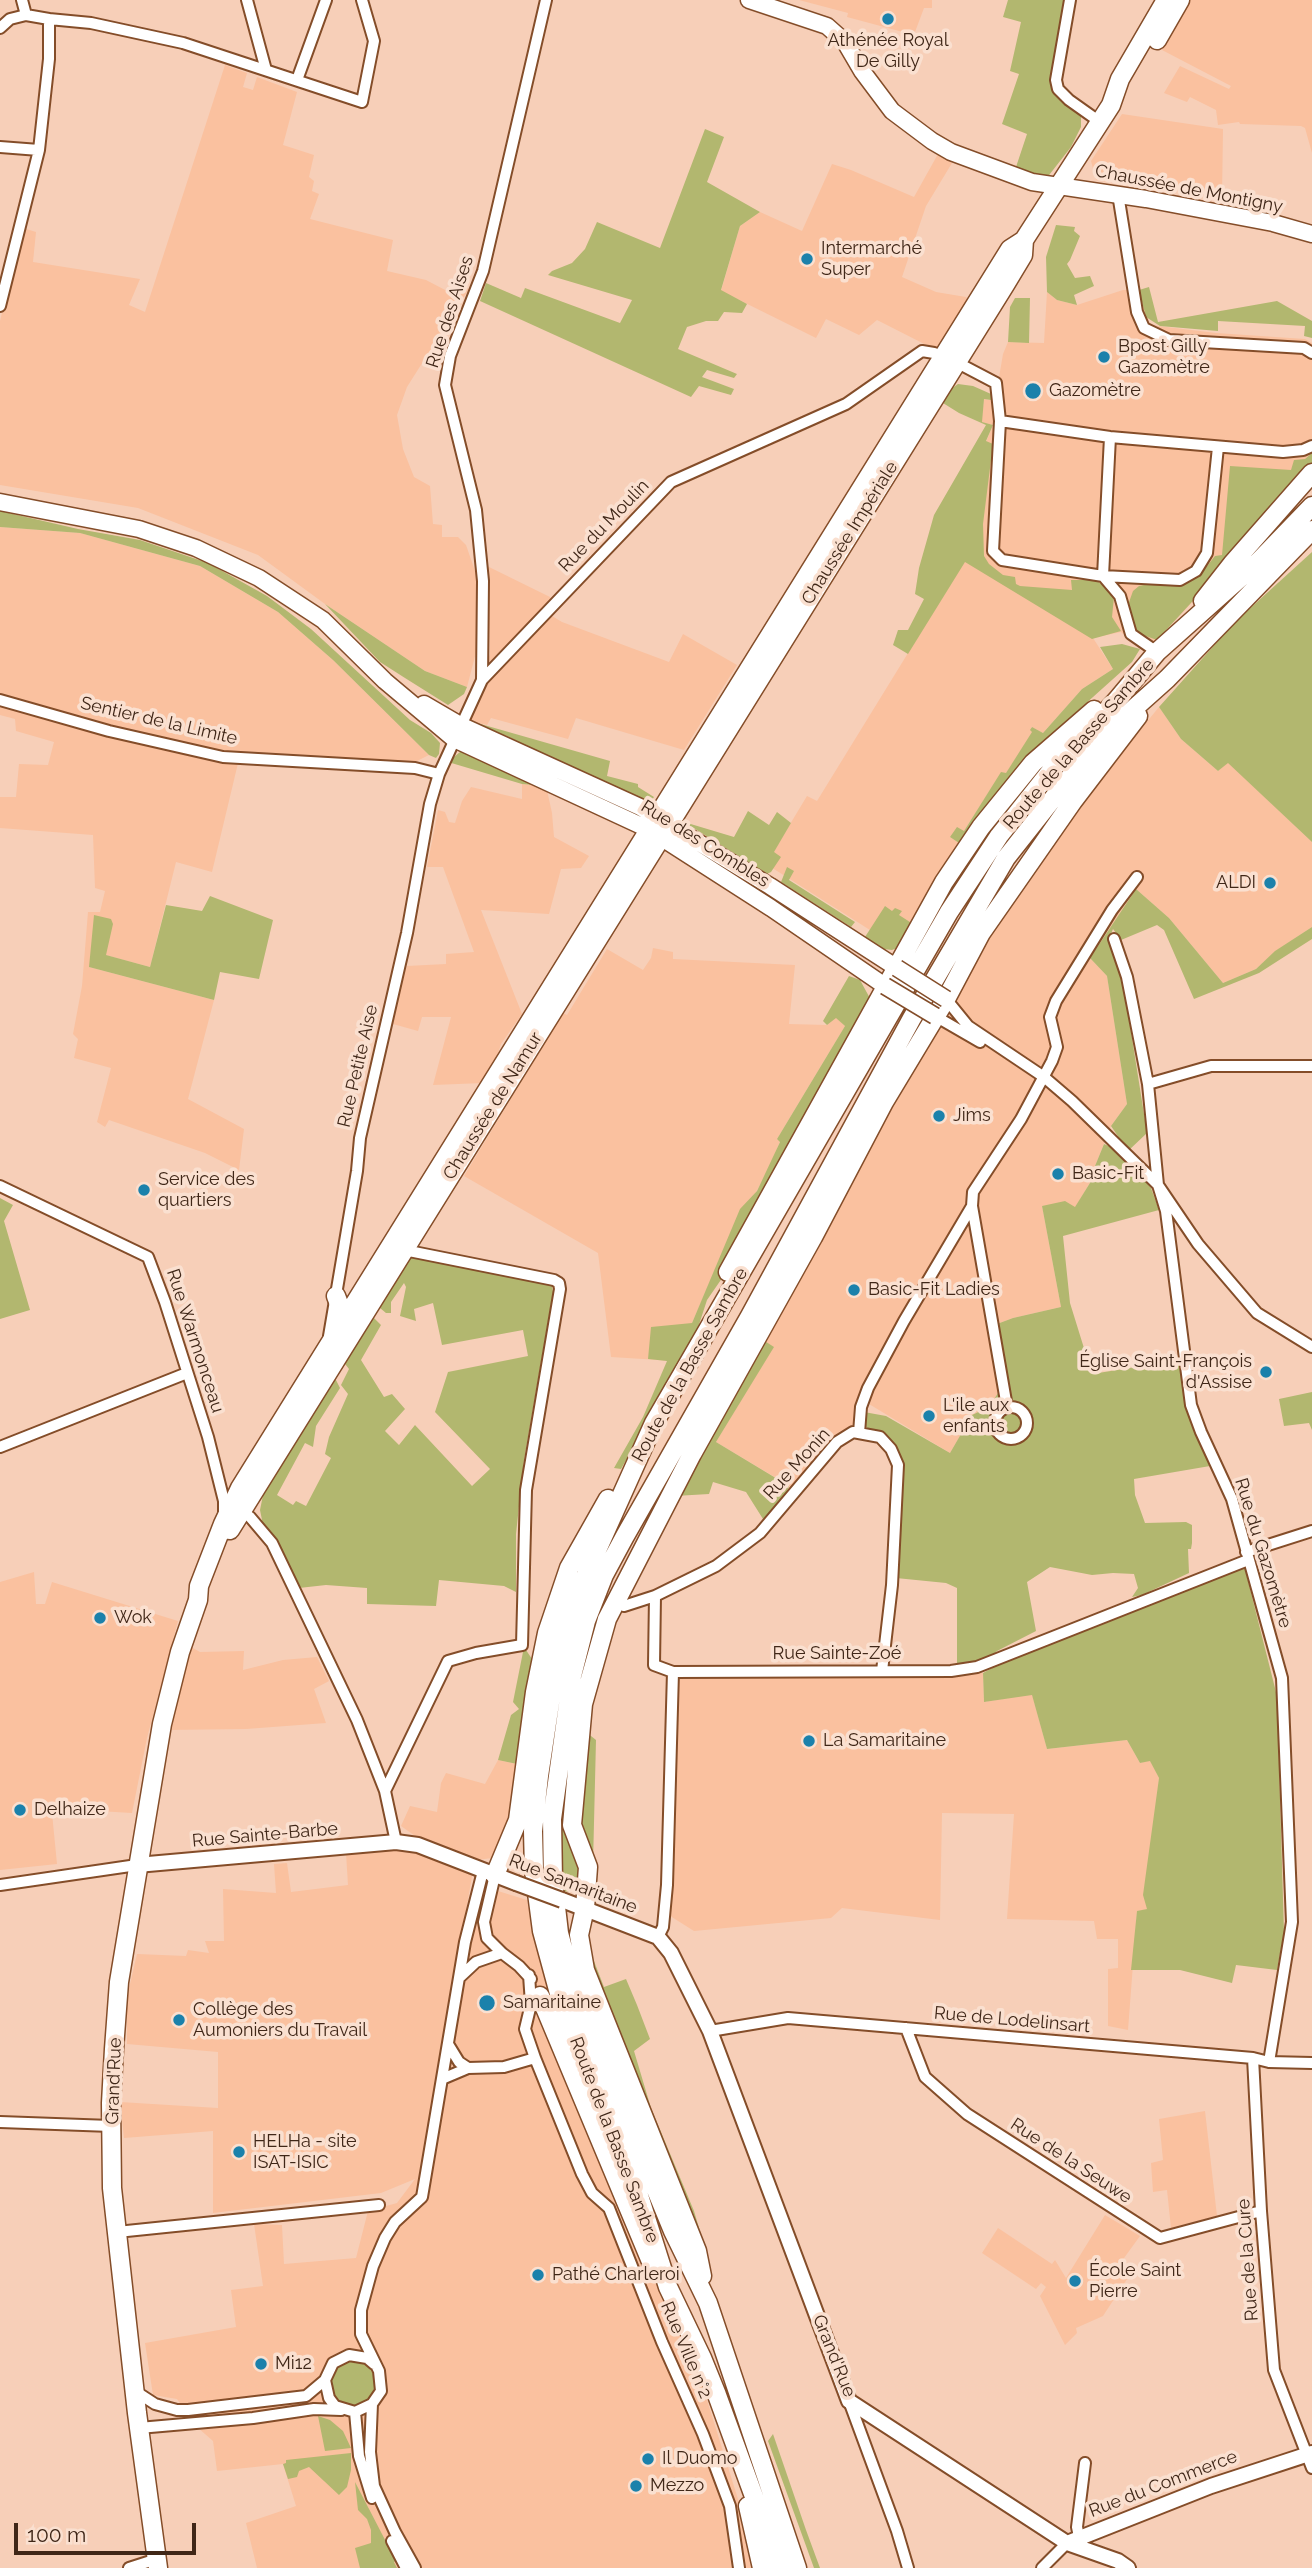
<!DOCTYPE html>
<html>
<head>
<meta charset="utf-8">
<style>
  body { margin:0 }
  #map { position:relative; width:1312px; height:2568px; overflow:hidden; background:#f7cfb8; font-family:Raleway,sans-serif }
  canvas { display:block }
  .scale { position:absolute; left:14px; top:2523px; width:182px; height:32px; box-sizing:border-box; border:4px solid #402718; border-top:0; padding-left:9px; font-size:21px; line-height:24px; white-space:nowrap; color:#402718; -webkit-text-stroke:5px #fae0d0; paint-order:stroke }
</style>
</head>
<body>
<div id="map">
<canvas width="1312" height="2568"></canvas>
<div class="scale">100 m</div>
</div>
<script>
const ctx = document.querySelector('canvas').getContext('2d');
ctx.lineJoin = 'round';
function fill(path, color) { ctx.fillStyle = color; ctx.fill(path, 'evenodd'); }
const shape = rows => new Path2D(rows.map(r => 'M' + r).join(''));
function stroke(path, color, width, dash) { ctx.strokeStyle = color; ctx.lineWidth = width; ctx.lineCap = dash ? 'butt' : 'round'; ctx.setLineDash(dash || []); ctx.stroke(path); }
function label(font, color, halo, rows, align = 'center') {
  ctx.font = font + ' Raleway,sans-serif'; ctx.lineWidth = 7; ctx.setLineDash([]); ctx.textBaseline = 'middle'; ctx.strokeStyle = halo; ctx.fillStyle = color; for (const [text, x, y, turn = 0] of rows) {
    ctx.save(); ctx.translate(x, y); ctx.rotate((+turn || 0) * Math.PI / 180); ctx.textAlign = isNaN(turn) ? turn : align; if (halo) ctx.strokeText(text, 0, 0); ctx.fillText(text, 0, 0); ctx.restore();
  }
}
fill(shape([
  [799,0,932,0,932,8,924,8,915,32,911,30,914,35,847,17,848,13],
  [1185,0,1312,0,1312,153,1305,128,1301,126,1240,124,1239,122,1218,125,1216,110,1190,97,1187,102,1164,93,1180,66,1229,89,1231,86,1162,50],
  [225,65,247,73,243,87,253,90,257,77,297,92,283,145,314,155,309,177,314,181,312,191,319,194,310,219,393,240,387,271,426,280,449,292,453,287,469,289,407,387,397,415,403,449,414,477,430,486,433,524,442,525,442,537,458,537,466,545,476,574,479,641,467,687,425,671,325,604,258,555,138,508,0,485,0,321,23,228,36,232,33,262,140,279,129,305,145,312],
  [1122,114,1223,129,1222,198,1096,180,1091,161],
  [938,154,952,163,926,206,902,277,936,292,966,297,972,306,942,353,877,320,859,335,826,319,816,338,721,291,740,226,760,212,802,231,832,164,851,170,914,197],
  [1123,290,1139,290,1150,325,1216,333,1305,339,1312,343,1312,469,1209,584,1157,640,1144,649,1132,642,1121,632,1093,638,1113,669,1082,689,1043,733,1031,727,1033,732,1005,775,1001,773,964,831,950,837,959,843,913,924,881,937,766,864,807,796,817,801,964,562,986,442,993,425,981,422,984,399,995,401,1003,354,1008,342,1044,343,1047,292,1057,300,1077,305],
  [0,527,80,533,200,566,278,612,333,660,429,755,405,767,239,759,212,872,176,862,150,967,105,955,89,967,214,1000,188,1099,244,1129,239,1170,205,1153,109,1120,105,1127,97,1122,111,1068,74,1058,78,1039,73,1034,82,986,88,912,100,912,105,891,95,888,93,835,0,828,0,797,16,797,19,764,48,765,54,742,16,731,15,719,0,715],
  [487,566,550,597,552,616,562,622,669,662,683,634,737,665,684,750,576,718,568,739,491,718,487,725,470,721,490,654],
  [1159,707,1181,739,1218,771,1228,762,1312,842,1312,927,1276,951,1256,969,1223,983,1169,918,1136,889,1090,958,1107,976,1127,1104,1111,1126,1095,1166,1098,1169,1075,1208,1042,1206,1061,1307,1013,1318,989,1327,998,1393,989,1407,972,1415,950,1453,869,1404,856,1406,857,1418,847,1436,781,1506,788,1485,716,1442,773,1347,760,1338,866,1155,978,954,1065,822],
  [537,781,545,781,552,813,554,837,589,856,581,868,561,869,549,914,481,910,522,1014,501,1044,497,1057,483,1083,433,1085,451,1017,422,1017,418,1031,393,1024,400,982,407,966,446,964,446,954,474,952,443,867,427,867,438,810,445,812,449,822,455,823,462,801,471,787,522,799,522,784,533,785],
  [653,948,673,952,673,959,795,965,789,1024,827,1025,836,1017,845,1026,777,1139,780,1141,771,1164,755,1194,741,1212,675,1361,611,1357,598,1253,464,1176,563,1013,567,1015,607,949,643,970,651,958],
  [34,1572,36,1604,45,1604,52,1582,178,1621,147,1738,132,1813,98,1811,52,1813,57,1864,0,1870,0,1582],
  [189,1646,200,1652,244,1651,243,1670,283,1660,317,1657,329,1681,314,1689,326,1723,246,1729,166,1730],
  [983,1673,984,1702,1032,1694,1047,1749,1127,1740,1140,1763,1150,1760,1159,1778,1147,1909,1137,1912,1128,2030,1108,2026,1108,1969,1118,1968,1118,1939,1097,1939,1094,1921,1007,1919,1014,1814,942,1813,940,1920,842,1908,831,1918,694,1931,667,1914,677,1676],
  [498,1760,517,1764,511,1824,492,1858,470,1861,418,1838,401,1826,410,1806,437,1812,441,1783,446,1773,485,1784],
  [414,1847,473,1870,442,2055,445,2056,485,1887,527,1900,554,2011,625,2203,660,2288,690,2346,743,2515,751,2568,257,2568,246,2523,296,2506,283,2464,217,2471,213,2441,197,2427,177,2399,153,2395,145,2343,236,2327,231,2290,263,2286,254,2224,282,2225,284,2264,356,2258,368,2211,397,2203,415,2179,381,2193,213,2213,213,2131,124,2138,120,2102,218,2108,218,2052,127,2044,127,1997,137,1954,186,1956,188,1950,209,1953,205,1941,224,1941,223,1889,276,1893,274,1864,287,1863,291,1892,348,1885,346,1853],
  [1205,2111,1217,2216,1171,2228,1167,2190,1153,2192,1151,2163,1163,2160,1159,2119],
  [1105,2215,1140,2236,1119,2265,1131,2273,1103,2316,1076,2328,1077,2333,1065,2345,1040,2296,1046,2287,1041,2283,1036,2289,982,2253,998,2228,1052,2264,1055,2260,1066,2278]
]), '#fac19f');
fill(shape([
  [1008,0,1069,0,1057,86,1081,115,1081,127,1071,147,1046,179,1015,170,1027,134,1002,124,1019,74,1010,71,1021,22,1003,17],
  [705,129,724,137,707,182,760,212,740,226,721,290,747,304,742,313,724,312,718,321,706,321,687,327,678,349,737,374,734,378,707,370,702,377,734,389,731,395,699,386,691,397,480,301,486,283,521,298,525,288,620,323,632,300,548,275,552,271,572,263,585,249,597,222,660,248],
  [1056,225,1075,227,1074,231,1080,236,1070,260,1067,264,1075,278,1090,276,1094,286,1074,295,1077,305,1057,300,1047,292,1046,257],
  [1149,287,1158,322,1277,301,1312,321,1312,338,1304,336,1305,326,1218,321,1218,331,1160,326,1146,317,1139,290],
  [1015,298,1030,298,1029,343,1008,342,1010,307],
  [958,384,973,386,991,394,991,400,984,399,982,422,993,425,986,441,993,444,983,524,984,556,989,564,1003,575,1015,577,1016,584,1020,586,1072,590,1071,580,1096,580,1110,591,1114,597,1112,617,1121,631,1092,639,965,562,908,654,893,645,898,630,908,630,924,599,915,594,919,568,934,515,986,425,959,413,943,403,948,391],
  [1312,453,1312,471,1157,640,1140,634,1135,630,1128,605,1133,591,1139,586,1159,582,1169,585,1178,585,1200,575,1215,556,1222,555,1230,466,1291,470,1294,460,1305,459],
  [0,511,78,529,140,540,208,563,267,596,311,629,410,720,431,733,440,743,439,754,436,758,429,755,333,660,278,612,200,566,80,533,0,527],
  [1312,552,1312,842,1228,763,1218,771,1181,739,1159,707,1235,622],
  [325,604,425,671,467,687,464,694,448,705,405,678,380,662],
  [1122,644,1140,649,1132,662,1054,732,1002,790,964,840,959,843,950,837,957,827,964,831,1001,772,1006,773,1032,732,1030,730,1032,727,1043,733,1082,689,1113,669,1100,647],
  [470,721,610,761,607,776,638,784,638,787,654,797,649,804,644,805,505,735,491,734],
  [466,747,537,781,534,785,522,784,448,762],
  [748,811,769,825,777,812,791,823,774,852,781,857,771,872,767,874,684,822,734,837],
  [787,867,794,871,789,880,855,922,851,927,781,882],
  [1136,889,1169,918,1223,983,1256,969,1275,951,1312,927,1312,939,1259,973,1194,999,1164,930,1157,925,1121,940,1113,929,1108,941,1122,975,1147,1133,1128,1151,1111,1126,1127,1104,1107,976,1090,958],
  [210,896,273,920,259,979,220,972,214,1000,89,967,94,915,111,919,113,924,106,955,150,967,166,905,202,911],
  [885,906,892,911,895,908,902,911,899,915,913,924,897,948,892,950,876,948,865,937],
  [849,976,860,980,872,1002,736,1258,707,1300,693,1343,621,1469,614,1468,643,1417,667,1361,648,1359,651,1327,692,1323,740,1209,757,1191,780,1142,777,1139,845,1026,836,1018,827,1025,823,1021],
  [1104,1144,1118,1150,1151,1188,1159,1210,1063,1236,1070,1303,1092,1374,1179,1360,1192,1425,1210,1466,1134,1479,1135,1495,1145,1523,1186,1522,1192,1525,1192,1543,1191,1549,1188,1549,1189,1573,1142,1595,1132,1597,1138,1588,1134,1574,1113,1573,1092,1575,1050,1567,1027,1582,1036,1631,997,1651,980,1666,957,1670,957,1588,946,1583,896,1578,898,1465,891,1443,866,1427,864,1412,886,1416,950,1453,972,1415,989,1407,998,1393,989,1327,1013,1318,1061,1307,1042,1206,1065,1201,1075,1207,1098,1170,1095,1166],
  [0,1198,13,1205,4,1221,30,1310,0,1319],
  [411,1254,548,1282,552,1286,553,1292,524,1460,516,1534,516,1592,504,1586,439,1580,436,1606,367,1604,367,1588,326,1585,299,1588,263,1525,260,1510,264,1490,334,1376,340,1388,316,1426,313,1447,305,1443,277,1495,293,1505,296,1501,306,1506,331,1458,325,1454,329,1437,348,1394,341,1385,349,1369,342,1360,372,1316,381,1325,361,1360,384,1397,392,1394,405,1409,385,1431,399,1445,415,1425,472,1486,490,1469,435,1412,448,1372,528,1356,523,1330,442,1345,433,1303,414,1309,416,1321,400,1316,406,1287,404,1283,391,1302,391,1313,386,1313,380,1308],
  [760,1338,774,1347,716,1442,789,1486,781,1506,763,1519,746,1492,713,1482,709,1494,675,1496],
  [1312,1392,1312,1430,1309,1423,1284,1426,1279,1399],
  [1237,1569,1245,1569,1277,1696,1284,1932,1277,1970,1236,1965,1232,1983,1180,1970,1131,1970,1137,1911,1147,1909,1143,1895,1159,1778,1150,1761,1140,1763,1127,1740,1047,1749,1032,1695,984,1702,983,1673,1034,1645],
  [524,1647,536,1665,517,1764,498,1760,511,1715,519,1709,513,1702],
  [586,1732,596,1740,593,1864,578,1823],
  [564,1820,580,1865,578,1887,572,1892,562,1891,560,1827],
  [586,1946,592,1956,604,1987,626,1979,637,2005,650,2039,634,2051,651,2108,694,2211,705,2248,699,2243,593,1973],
  '331 2383a22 22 0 1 1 44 0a22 22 0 1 1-44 0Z',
  [318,2416,330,2420,343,2431,351,2448,325,2451],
  [773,2434,806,2530,820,2568,814,2568,768,2441],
  [351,2453,351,2470,347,2487,339,2495,309,2467,299,2471,297,2477,288,2479,283,2464,286,2463,286,2460],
  [355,2482,396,2561,394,2562,397,2568,360,2568,355,2548,371,2543,371,2530,367,2519,358,2510]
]), '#b2b76f');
const minor = shape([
  [22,0,26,15],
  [247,0,266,70],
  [1070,0,1056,80,1058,89,1069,100,1100,122],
  [49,19,91,23,183,43,362,102,374,41,362,0],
  [0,28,10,19,26,15,49,19,49,59,39,150,0,306],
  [297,80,326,0],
  [0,147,39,150],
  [1118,194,1137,312,1144,328,1169,340,1304,348,1312,353],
  [1000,421,1110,437,1283,452,1303,450,1312,446],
  [1110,437,1103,576,1180,580,1196,571,1207,553,1218,447],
  [482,680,483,581,476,510,445,385,450,356,483,271,546,0],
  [0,700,109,731,223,757,415,768,439,774],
  [1114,939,1127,977,1148,1084,1158,1185,1166,1211,1191,1405,1201,1432,1232,1499,1282,1678,1292,1922,1269,2062],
  [946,999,968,1026,1044,1077,1072,1101,1158,1185,1198,1244,1257,1313,1312,1347],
  [935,1016,980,1042],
  [1148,1084,1211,1066,1312,1066],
  [0,1186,148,1257,165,1302,208,1437,224,1501,224,1514],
  [972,1206,1007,1407],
  [329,1336,357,1171,360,1138,407,933,430,804,439,774,482,680,671,482,846,404,922,351,934,353,956,362,996,383,1000,421,993,551,1002,560,1103,576,1120,596,1131,634,1157,652],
  '995 1423a16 16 0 1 1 32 0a16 16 0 1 1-32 0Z',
  [859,1433,861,1407,868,1388,904,1321,972,1206,973,1192,1021,1119,1052,1061,1057,1047,1050,1017,1056,1001,1112,910,1137,877],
  [0,1447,187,1373],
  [238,1508,250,1517,272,1543,357,1720,385,1791,396,1842],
  [1246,1552,1312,1531],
  [624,1606,655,1596],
  [673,1672,654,1665,655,1596,716,1566,760,1533,837,1442,853,1432,880,1437,891,1449,898,1465,892,1585,882,1671],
  [385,1791,448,1661,476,1653,522,1645,526,1490,560,1289,559,1283,554,1280,404,1250],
  [495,1875,484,1922,487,1938,502,1953],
  [0,1885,137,1865],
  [658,1937,663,1927,667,1885,673,1672,951,1671,977,1667,1248,1560],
  [529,1975,531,2004,525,2029,535,2058,582,2174,592,2193,609,2208,662,2342,703,2434,730,2506,739,2568],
  [460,1977,476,1962,502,1953,519,1966,531,1979],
  [906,2028,925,2077,967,2114,1160,2238,1261,2211],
  [710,2031,788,2018,1253,2058,1269,2062,1312,2063],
  [448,2044,459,2062,468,2068],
  [1253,2058,1261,2211,1274,2370,1312,2468],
  [442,2079,468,2068,504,2067,535,2058],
  [0,2122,111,2126],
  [117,2232,379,2205],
  [374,2364,367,2358,349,2355,333,2363,325,2380,329,2398,335,2406,355,2412,372,2404,381,2391,379,2371,361,2334,361,2310,373,2266,385,2238,395,2222,422,2197,465,1942,483,1871],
  [135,2391,155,2404,177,2410,188,2410,306,2396,325,2380],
  [849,2401,897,2531,908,2568],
  [372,2404,370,2452,374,2486,395,2532,415,2568],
  [355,2412,359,2456,372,2498],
  [139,2428,253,2418,314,2409,341,2410],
  [1079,2537,1077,2527,1085,2463],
  [392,2541,406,2568],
  [129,2568,157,2559],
  [1042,2568,1067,2543]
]);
const tertiary = shape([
  [137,1865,396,1842,418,1845,516,1883],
  [562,1900,658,1937,671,1953,710,2031,849,2401,1067,2543,1118,2561,1128,2568],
  [1067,2543,1211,2486,1312,2453]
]);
const secondary = shape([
  [749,0,827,26,845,42,862,71,892,111,932,141,951,152,1032,182,1146,199,1273,223,1312,234],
  [0,502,139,529,196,548,259,578,323,620,385,681,454,739,648,829,771,908,885,986],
  [424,704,460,725,640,807,770,886,897,968]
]);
const primary = shape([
  [1157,40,1180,0],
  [336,1296,347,1325],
  [230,1530,1005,285,1023,255,1024,240],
  [158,2568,137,2413,112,2188,111,2103,114,2049,119,1982,162,1724,180,1652,198,1600,199,1586,223,1524,240,1488,1010,249,1024,240,1111,105,1120,79,1166,0]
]);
const trunk = shape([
  [1203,601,1232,564,1312,473],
  [728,1272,944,882,981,827,1033,763,1094,710],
  [495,1875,518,1820,535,1692,547,1633,569,1568,608,1499],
  [540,1996,652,2264],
  [702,2276,697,2251,585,1970,579,1935,585,1908,588,1867,572,1825,583,1704,607,1619,692,1454,813,1237,884,1102,946,999,981,933,1073,801,1138,716],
  [748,2506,762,2568],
  [780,2568,717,2395,702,2358,668,2287,634,2180,561,2001,542,1931,534,1870,533,1831,539,1776,555,1670,576,1597,654,1423,949,912,999,836,1053,768,1116,701,1157,652,1258,562,1312,506],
  [797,2568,708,2303,673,2231,575,1993,559,1933,553,1881,552,1819,572,1676,586,1621,604,1575,625,1536,750,1316,912,1018,1006,858,1085,758,1120,721,1167,679,1312,530]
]);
stroke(minor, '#844d29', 14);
stroke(tertiary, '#844d29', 18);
stroke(secondary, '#844d29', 19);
stroke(primary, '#844d29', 21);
stroke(trunk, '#844d29', 21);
stroke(minor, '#fff', 10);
stroke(tertiary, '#fff', 14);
stroke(secondary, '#fff', 16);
stroke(primary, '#fff', 18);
stroke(trunk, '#fff', 18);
const tertiaryBridge = shape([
  [516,1883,562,1900]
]);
const secondaryBridge = shape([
  [897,968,946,999],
  [885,986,935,1016]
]);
stroke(tertiaryBridge, '#844d29', 18, []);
stroke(secondaryBridge, '#844d29', 19, []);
stroke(tertiaryBridge, '#fff', 14);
stroke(secondaryBridge, '#fff', 16);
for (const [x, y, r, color] of [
  [888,19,7,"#1b81ab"],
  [807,259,7,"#1b81ab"],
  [1104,357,7,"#1b81ab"],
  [1033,391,9,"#1b81ab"],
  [1270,883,7,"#1b81ab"],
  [939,1116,7,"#1b81ab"],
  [1058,1174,7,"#1b81ab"],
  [144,1190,7,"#1b81ab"],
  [854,1290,7,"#1b81ab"],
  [1266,1372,7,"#1b81ab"],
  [929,1416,7,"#1b81ab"],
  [100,1618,7,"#1b81ab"],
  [809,1741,7,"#1b81ab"],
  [20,1810,7,"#1b81ab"],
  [487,2003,9,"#1b81ab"],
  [179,2020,7,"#1b81ab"],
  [239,2152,7,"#1b81ab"],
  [538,2275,7,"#1b81ab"],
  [1075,2281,7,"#1b81ab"],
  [261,2364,7,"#1b81ab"],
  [648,2459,7,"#1b81ab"],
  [636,2486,7,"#1b81ab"]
]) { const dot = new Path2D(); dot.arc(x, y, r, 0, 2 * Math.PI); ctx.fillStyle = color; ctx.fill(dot); stroke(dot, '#fae0d0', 2.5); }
label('18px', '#402718', '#fae0d0', [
  ["Athénée Royal",888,41,"center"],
  ["De Gilly",888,62,"center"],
  ["Intermarché",821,249],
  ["Super",821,270],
  ["Bpost Gilly",1118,347],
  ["Gazomètre",1118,368],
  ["Gazomètre",1049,391],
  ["ALDI",1256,883,"right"],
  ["Jims",953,1116],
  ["Basic-Fit",1072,1174],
  ["Service des",158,1180],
  ["quartiers",158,1201],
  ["Basic-Fit Ladies",868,1290],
  ["Église Saint-François",1252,1362,"right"],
  ["d'Assise",1252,1383,"right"],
  ["L'ile aux",943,1406],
  ["enfants",943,1427],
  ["Wok",114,1618],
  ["La Samaritaine",823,1741],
  ["Delhaize",34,1810],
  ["Samaritaine",503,2003],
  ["Collège des",193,2010],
  ["Aumoniers du Travail",193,2031],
  ["HELHa - site",253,2142],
  ["ISAT-ISIC",253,2163],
  ["École Saint",1089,2271],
  ["Pierre",1089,2292],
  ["Pathé Charleroi",552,2275],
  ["Mi12",275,2364],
  ["Il Duomo",662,2459],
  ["Mezzo",650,2486]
], 'left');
label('18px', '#402718', '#fae0d0', [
  ["Chaussée de Montigny",1189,189,11],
  ["Rue des Aises",450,312,-72],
  ["Rue du Moulin",604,526,-46],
  ["Chaussée Impériale",850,533,-58],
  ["Sentier de la Limite",159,721,13],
  ["Route de la Basse Sambre",1079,744,-49],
  ["Rue des Combles",705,844,32],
  ["Rue Petite Aise",358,1066,-77],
  ["Chaussée de Namur",493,1106,-58],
  ["Rue Warmonceau",195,1341,72],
  ["Route de la Basse Sambre",690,1365,-61],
  ["Rue Monin",797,1464,-48],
  ["Rue du Gazomètre",1263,1553,73],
  ["Rue Sainte-Zoé",837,1654],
  ["Rue Sainte-Barbe",265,1835,-5],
  ["Rue Samaritaine",573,1884,21],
  ["Rue de Lodelinsart",1012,2020,5],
  ["Grand'Rue",114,2081,-88],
  ["Route de la Basse Sambre",614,2140,69],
  ["Rue de la Seuwe",1071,2161,33],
  ["Rue de la Cure",1248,2260,-94],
  ["Rue Ville n°2",686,2350,67],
  ["Grand'Rue",834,2356,68],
  ["Rue du Commerce",1163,2484,-21]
]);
</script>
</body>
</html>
